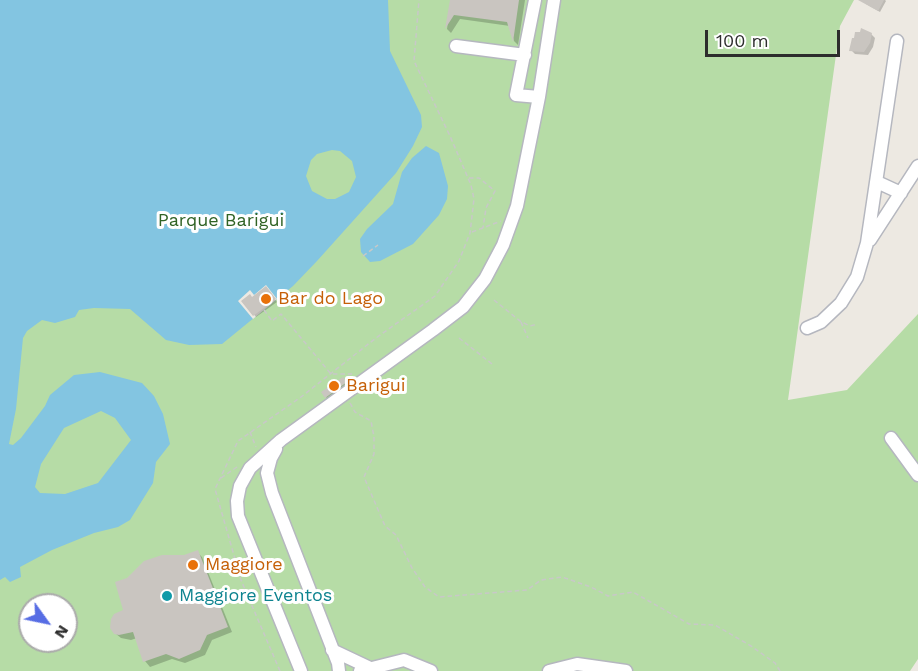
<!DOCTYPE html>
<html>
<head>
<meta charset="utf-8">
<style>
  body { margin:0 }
  #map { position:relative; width:918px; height:671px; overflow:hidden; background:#ede9e2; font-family:"Work Sans",sans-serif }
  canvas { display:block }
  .north { position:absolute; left:18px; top:593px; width:60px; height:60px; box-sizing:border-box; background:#fff; border:2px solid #ababab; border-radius:50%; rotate:123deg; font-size:16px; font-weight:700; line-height:24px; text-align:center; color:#2d2d2d }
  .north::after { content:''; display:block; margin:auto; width:21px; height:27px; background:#576de4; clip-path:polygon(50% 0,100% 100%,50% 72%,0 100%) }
  .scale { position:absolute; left:705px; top:30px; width:135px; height:27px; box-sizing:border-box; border:3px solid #2d2d2d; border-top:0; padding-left:8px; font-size:18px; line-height:21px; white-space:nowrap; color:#2d2d2d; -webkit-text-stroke:4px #fff; paint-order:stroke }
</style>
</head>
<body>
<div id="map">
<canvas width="918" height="671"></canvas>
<div class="north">N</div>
<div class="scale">100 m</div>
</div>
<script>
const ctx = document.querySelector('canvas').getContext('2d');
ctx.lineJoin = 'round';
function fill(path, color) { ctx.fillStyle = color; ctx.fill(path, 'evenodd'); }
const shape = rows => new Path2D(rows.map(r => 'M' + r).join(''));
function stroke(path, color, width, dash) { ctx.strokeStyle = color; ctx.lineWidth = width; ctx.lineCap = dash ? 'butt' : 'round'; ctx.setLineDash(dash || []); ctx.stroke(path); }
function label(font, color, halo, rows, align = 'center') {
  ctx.font = font + ' "Work Sans",sans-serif'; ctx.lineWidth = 6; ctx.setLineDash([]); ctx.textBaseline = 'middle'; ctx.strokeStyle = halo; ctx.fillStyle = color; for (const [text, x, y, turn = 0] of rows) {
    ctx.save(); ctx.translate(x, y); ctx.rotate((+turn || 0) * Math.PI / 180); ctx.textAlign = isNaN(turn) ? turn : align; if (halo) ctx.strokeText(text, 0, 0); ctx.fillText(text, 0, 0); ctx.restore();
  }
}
fill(shape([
  [0,0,854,0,840,26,788,400,847,390,918,314,918,659,910,671,0,671],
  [30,605,66,605,66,641,30,641]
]), '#b6dca6');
fill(shape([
  [0,0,388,0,390,51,421,115,422,127,413,146,396,173,317,261,293,286,222,344,189,345,166,340,130,309,94,308,79,310,75,317,55,323,42,320,27,331,23,338,16,409,9,444,13,445,21,438,45,406,50,395,74,375,100,372,142,383,154,396,163,414,170,444,156,462,153,483,130,520,118,527,94,533,52,550,20,567,21,577,10,582,5,577,0,580],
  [332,150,340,151,352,161,356,177,349,192,335,199,327,199,312,191,306,176,311,160,317,154],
  [101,411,115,418,131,440,98,483,65,494,40,493,35,487,41,464,64,428],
  [426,146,439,153,448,186,447,199,439,215,413,244,380,261,370,262,361,252,360,239,367,229,393,204,402,172,412,158]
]), '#83c5e1');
fill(shape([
  [266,285,277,299,253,319,238,301,250,290,254,295]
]), '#ede9e2');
fill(shape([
  [451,0,525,0,518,45,514,41,510,26,460,19,451,33,447,29],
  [865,0,885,0,886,1,880,12,866,4],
  [871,34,875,38,873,47,868,55,855,54,851,50],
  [266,288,277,302,256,317,243,302,252,299],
  [343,378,348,385,328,399,326,397],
  [197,552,202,557,232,632,212,640,205,655,185,663,172,659,150,667,145,661,137,638,131,640,121,638,115,633,125,611,184,557]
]), '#0003');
fill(shape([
  [450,0,519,0,513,42,507,22,454,15,445,29],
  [858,0,884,0,878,11],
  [861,28,872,33,870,43,864,52,849,51,852,38,854,38,855,32,860,32],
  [266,286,276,299,253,316,241,301,250,294,252,297],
  [343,377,347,382,325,398,321,392],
  [198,550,228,627,207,635,200,650,179,659,166,654,143,662,133,632,119,635,114,634,110,628,111,619,114,614,123,610,115,582,127,578,144,561,162,555,184,555]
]), '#c9c5c0');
const minor = shape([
  [535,0,516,95,539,97],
  [456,46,525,55],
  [877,182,901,193],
  [870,240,918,166],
  [807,328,821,322,841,303,857,277,867,243,897,41],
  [891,438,918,475],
  [276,449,271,458,267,473,272,493,338,663,339,671],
  [332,650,370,668],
  [301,671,238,516,237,501,240,486,250,468,281,440,433,330,463,307,485,279,503,245,517,206,539,97,554,0],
  [360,671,404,660,431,671],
  [549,671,577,664,626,671]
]);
stroke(minor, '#b5b7bf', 15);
stroke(shape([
  [469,178,479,178,495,191,486,208,483,228],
  [472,232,501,221],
  [363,256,378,245],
  [494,300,520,321,530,326,537,324],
  [264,310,272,321,281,314,331,374,352,374],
  [521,322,528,338],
  [459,338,492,364],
  [350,403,355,412,371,421,374,437,374,454,364,477,385,526,396,535,412,568,425,587,439,597,527,590,541,580,562,577,591,587,608,596,633,592,689,624,715,625,751,646,775,663,780,671],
  [250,432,256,447],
  [221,478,237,467],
  [280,671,241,580,215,489,238,441,301,397,376,338,435,296,459,261,470,233,474,199,471,185,450,136,414,61,419,0]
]), '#c8c8c8', 1.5, [4.5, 3]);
stroke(minor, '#fff', 12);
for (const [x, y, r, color] of [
  [266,299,6,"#e8710a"],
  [334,386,6,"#e8710a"],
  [193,565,6,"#e8710a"],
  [167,596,6,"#0f9aa8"]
]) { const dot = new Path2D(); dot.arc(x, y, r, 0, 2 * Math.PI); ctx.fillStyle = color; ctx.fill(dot); stroke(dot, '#fff', 2); }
label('18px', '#306325', '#fff', [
  ["Parque Barigui",221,221]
]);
label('18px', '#c56008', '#fff', [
  ["Bar do Lago",278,299],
  ["Barigui",346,386],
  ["Maggiore",205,565]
], 'left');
label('18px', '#0d838f', '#fff', [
  ["Maggiore Eventos",179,596]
], 'left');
</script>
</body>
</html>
